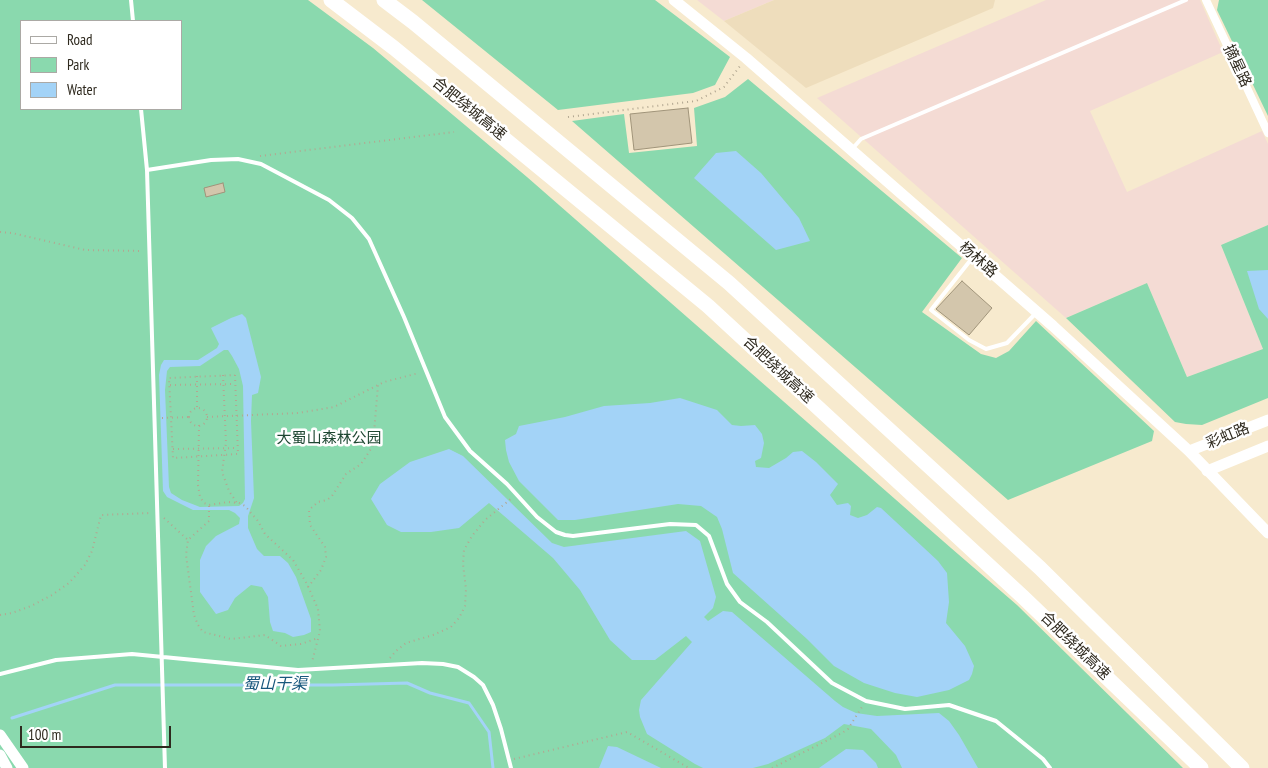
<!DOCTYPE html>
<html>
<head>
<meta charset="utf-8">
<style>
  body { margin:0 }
  #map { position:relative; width:1268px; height:768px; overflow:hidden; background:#f7eace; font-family:"PT Sans Narrow",sans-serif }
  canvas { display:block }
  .legend { position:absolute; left:20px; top:20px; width:162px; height:90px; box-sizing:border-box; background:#fff; border:1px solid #aba9a5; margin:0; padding:6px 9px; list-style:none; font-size:15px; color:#2e291e }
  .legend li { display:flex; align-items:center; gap:10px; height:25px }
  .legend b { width:25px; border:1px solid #aba9a5 }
  .scale { position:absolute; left:20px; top:726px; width:151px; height:22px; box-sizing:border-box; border:2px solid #2e291e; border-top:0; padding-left:6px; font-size:15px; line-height:18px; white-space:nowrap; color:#2e291e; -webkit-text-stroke:4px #fff; paint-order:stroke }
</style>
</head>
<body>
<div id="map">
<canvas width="1268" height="768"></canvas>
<ul class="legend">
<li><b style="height:6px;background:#fff"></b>Road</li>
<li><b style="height:14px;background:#8ad9ae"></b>Park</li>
<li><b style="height:14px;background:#a3d3f7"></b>Water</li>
</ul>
<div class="scale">100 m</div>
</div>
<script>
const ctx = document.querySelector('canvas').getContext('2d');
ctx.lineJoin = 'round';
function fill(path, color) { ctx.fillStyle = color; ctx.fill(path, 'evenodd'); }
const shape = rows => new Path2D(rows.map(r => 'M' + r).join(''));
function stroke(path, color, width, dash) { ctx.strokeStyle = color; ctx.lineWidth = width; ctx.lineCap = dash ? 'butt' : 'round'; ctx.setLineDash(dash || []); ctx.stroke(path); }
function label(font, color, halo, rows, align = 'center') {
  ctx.font = font + ' "PT Sans Narrow","Noto Sans SC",sans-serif'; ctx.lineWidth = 5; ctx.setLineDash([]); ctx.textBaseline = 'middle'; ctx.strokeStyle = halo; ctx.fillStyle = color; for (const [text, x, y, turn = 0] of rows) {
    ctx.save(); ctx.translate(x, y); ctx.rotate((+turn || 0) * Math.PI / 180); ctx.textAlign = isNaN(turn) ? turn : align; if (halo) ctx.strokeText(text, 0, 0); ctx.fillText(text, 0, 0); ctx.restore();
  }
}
fill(shape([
  [697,0,774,0,724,21],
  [1046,0,1200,0,1223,52,1090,111,1127,192,1262,131,1268,144,1268,225,1221,245,1263,349,1187,377,1147,283,1066,318,817,98]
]), '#f4dbd4');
fill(shape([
  [774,0,995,0,993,8,806,88,724,21]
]), '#eeddbc');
fill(shape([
  [0,0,308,0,373,48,527,177,951,548,1017,605,1183,768,0,768],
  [21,21,181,21,181,109,21,109],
  [422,0,655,0,730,57,715,85,693,93,558,110],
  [1219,0,1268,0,1268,116,1217,10],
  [748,79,962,258,922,312,981,354,996,358,1009,351,1036,321,1154,431,1152,441,1008,500,572,121,624,114,629,153,697,146,694,108,725,97],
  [1268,225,1268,398,1202,425,1186,424,1175,422,1066,318,1147,283,1187,377,1263,349,1221,245]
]), '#8ad9ae');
fill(shape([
  [736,151,761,173,799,218,810,241,776,250,694,178,716,153],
  [1268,270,1268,319,1259,309,1247,271],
  [242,314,246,318,261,377,258,393,252,395,251,421,254,498,248,516,248,528,257,549,264,556,280,556,288,563,296,577,311,619,311,632,304,635,293,637,285,633,273,631,270,622,268,597,262,587,251,585,235,598,228,610,216,614,200,592,200,560,206,546,216,536,239,524,240,518,235,513,229,510,193,510,167,497,163,491,159,375,161,365,164,360,198,360,217,348,219,344,211,328,231,318],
  [224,350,228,350,232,356,239,369,243,386,245,499,243,503,239,506,200,507,182,500,171,493,169,487,165,390,167,371,170,367,200,366],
  [680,398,717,410,732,425,741,426,755,425,762,434,764,443,761,458,755,461,756,467,769,468,786,458,793,452,802,451,816,462,838,484,830,495,837,505,848,503,851,506,850,515,858,518,867,515,877,507,881,508,938,561,947,573,949,602,946,623,965,646,974,666,972,674,969,680,949,690,917,697,895,693,864,683,834,666,807,639,733,573,722,529,717,517,701,506,678,504,575,520,558,520,519,481,509,462,506,450,505,440,516,434,519,426,565,417,604,406,650,403],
  [449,449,463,456,552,543,564,547,686,531,700,541,716,597,713,608,704,617,708,621,723,611,732,612,835,701,843,707,856,713,877,716,939,713,949,721,959,735,978,768,902,768,896,755,871,729,844,724,825,738,768,764,753,768,703,768,695,764,647,734,640,717,639,710,641,700,692,642,686,636,655,660,632,660,610,640,580,590,553,558,489,503,459,528,431,532,401,532,387,525,371,499,380,484,410,462],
  [608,746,617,747,661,768,599,768],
  [846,749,863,750,876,763,878,768,819,768]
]), '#a3d3f7');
stroke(shape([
  [12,718,115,685,333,685,407,683,430,693,469,703,489,732,493,768]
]), '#a3d3f7', 3);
const building = shape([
  [688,108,692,143,634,150,630,114,688,108],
  [223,183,225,192,206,197,204,188,223,183],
  [962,281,992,308,969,335,936,309,962,281]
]);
fill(building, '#d3c6ac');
stroke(building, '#a0947a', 1);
stroke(shape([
  [568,117,696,101,724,87,740,66],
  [260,156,454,132],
  [0,232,12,233,85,250,142,251],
  [223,375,226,443,222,472,229,491,237,503],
  [235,375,238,454,173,458,169,378,235,375],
  [197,376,197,408],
  [170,385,235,384],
  '189 417a9 9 0 1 1 18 0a9 9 0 1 1-18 0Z',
  [207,417,298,413,334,407,384,382,419,373],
  [162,418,189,417],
  [199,425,198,485,200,497,204,503,209,505,228,502,239,503,245,506,258,521,265,534,293,560,307,584,318,609,320,631,312,662],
  [173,449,238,448],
  [209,506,209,521,188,540,186,555,194,615,198,625,203,632,231,639,265,635,281,646,301,644,318,638],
  [164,518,188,540],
  [308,587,321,570,326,557,325,547,310,525,309,510,318,502,327,500,332,496,346,474,361,464,369,452,373,445,378,385],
  [0,615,12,613,31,606,52,595,69,583,85,565,92,551,101,515,151,513],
  [390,658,396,651,406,643,433,635,451,627,459,618,465,606,466,589,463,564,464,550,472,536,485,520,512,498],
  [514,759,627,732,689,768],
  [772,768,842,733,848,729,862,707]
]), '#b2a791', 2, [1, 4]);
stroke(shape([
  [131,0,133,21],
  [141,109,147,170,165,768],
  [853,148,861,139,1186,0],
  [147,170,211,160,238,159,261,164,329,200,352,218,369,239,404,317,445,417,470,451,507,484,537,517,556,532,565,535,573,536,670,524,696,525,709,536,727,584,740,602,767,622,832,683,866,701,905,709,949,705,996,721,1043,759,1050,768],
  [973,257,931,310,969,340,986,349,1007,343,1036,313],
  [0,674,56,660,132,654,298,670,422,663,443,664,458,667,474,677,483,685,493,705,501,729,511,768]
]), '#fff', 4);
stroke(shape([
  [1206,0,1268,133]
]), '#fff', 8);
stroke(shape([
  [674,0,746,58,1053,326,1189,451,1268,533],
  [1189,451,1268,420],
  [1207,471,1268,446],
  [0,735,23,768],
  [0,755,7,768]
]), '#fff', 11);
stroke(shape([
  [331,0,394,48,708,306,1023,597,1201,768],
  [384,0,413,22,729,283,1040,568,1242,768]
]), '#fff', 15);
label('15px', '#2e291e', '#fff', [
  ["摘星路",1237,66,65],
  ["合肥绕城高速",469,109,39],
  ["杨林路",978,260,41],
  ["合肥绕城高速",778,370,43],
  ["彩虹路",1228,436,-22],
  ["合肥绕城高速",1075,646,44]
]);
label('15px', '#1f4833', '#fff', [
  ["大蜀山森林公园",329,439]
]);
label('italic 16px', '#18577d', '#fff', [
  ["蜀山干渠",275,684]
]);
</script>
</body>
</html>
